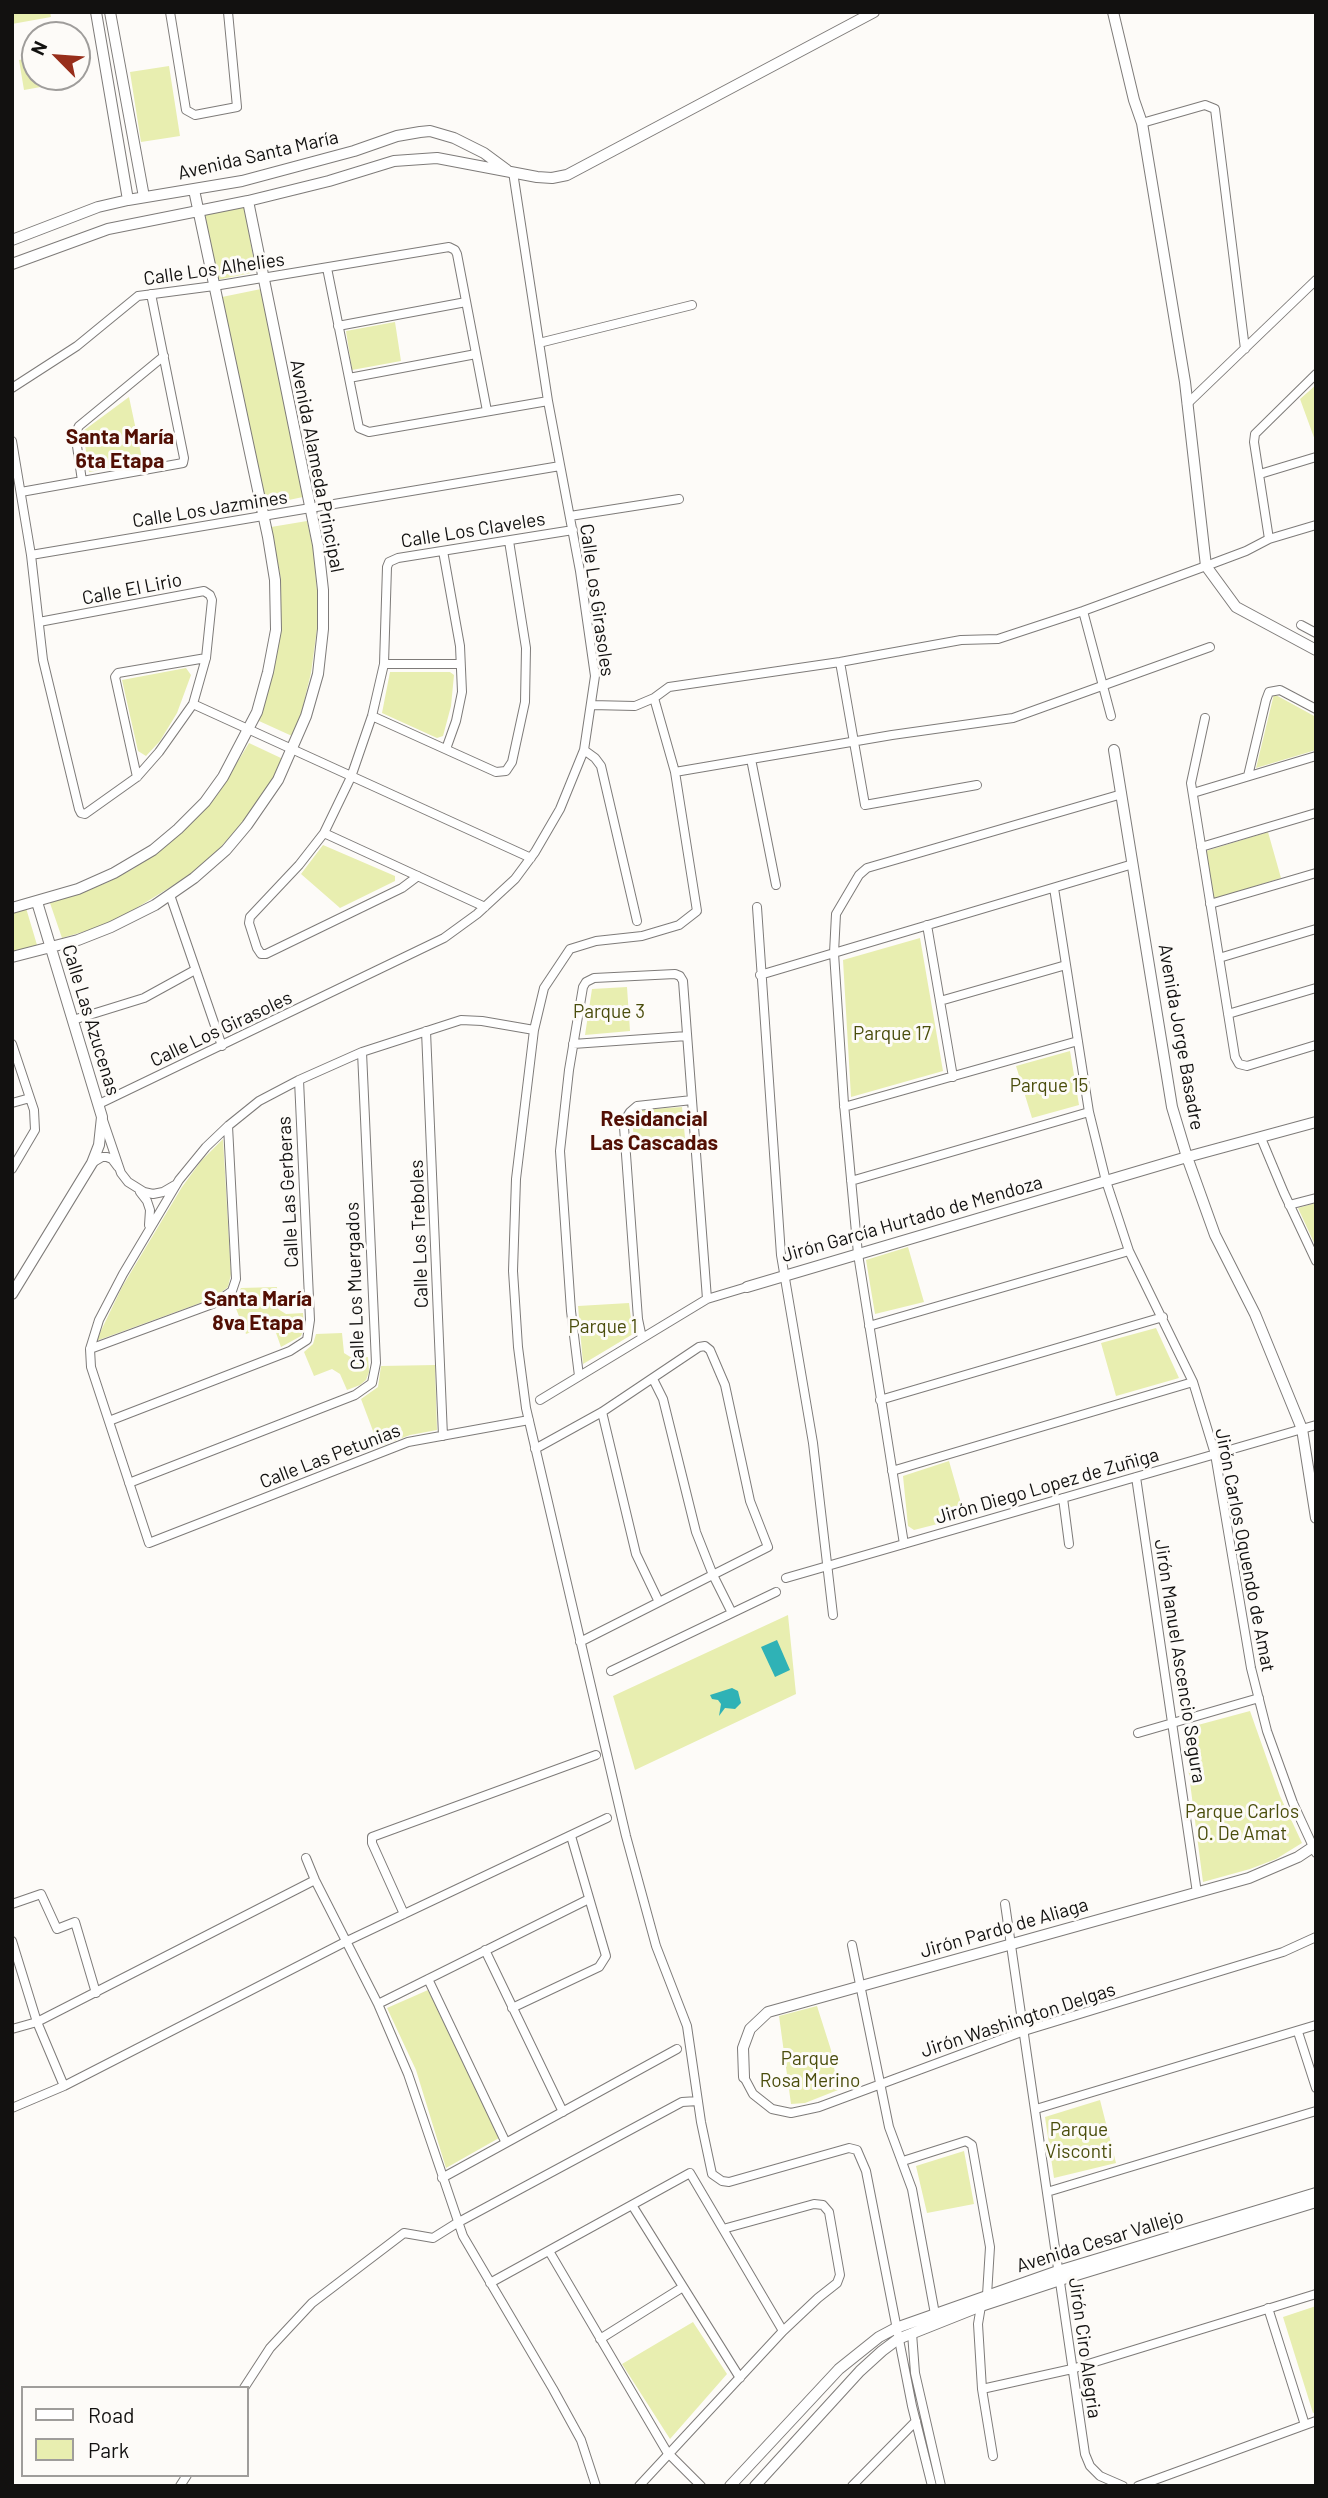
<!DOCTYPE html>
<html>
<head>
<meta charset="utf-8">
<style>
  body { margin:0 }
  #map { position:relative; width:1328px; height:2498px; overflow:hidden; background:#fdfbf8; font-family:Barlow,sans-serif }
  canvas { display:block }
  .frame { position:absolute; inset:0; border:14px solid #121110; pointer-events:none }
  .legend { position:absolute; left:21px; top:2386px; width:228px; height:91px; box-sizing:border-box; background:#fdfbf8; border:2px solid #9f9d9b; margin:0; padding:9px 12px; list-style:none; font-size:21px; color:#121110 }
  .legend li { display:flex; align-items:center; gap:14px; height:35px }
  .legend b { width:35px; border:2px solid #9f9d9b }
  .north { position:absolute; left:21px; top:21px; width:70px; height:70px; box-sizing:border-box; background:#fdfbf8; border:2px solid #9f9d9b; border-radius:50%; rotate:295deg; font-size:19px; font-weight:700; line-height:28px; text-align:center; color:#121110 }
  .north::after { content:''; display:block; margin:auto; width:24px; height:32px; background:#972e1b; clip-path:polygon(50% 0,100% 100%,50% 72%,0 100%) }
</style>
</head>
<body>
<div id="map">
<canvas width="1328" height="2498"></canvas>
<div class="frame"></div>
<ul class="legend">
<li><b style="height:9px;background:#fff"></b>Road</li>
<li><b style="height:19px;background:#e8eeb0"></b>Park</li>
</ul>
<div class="north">N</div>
</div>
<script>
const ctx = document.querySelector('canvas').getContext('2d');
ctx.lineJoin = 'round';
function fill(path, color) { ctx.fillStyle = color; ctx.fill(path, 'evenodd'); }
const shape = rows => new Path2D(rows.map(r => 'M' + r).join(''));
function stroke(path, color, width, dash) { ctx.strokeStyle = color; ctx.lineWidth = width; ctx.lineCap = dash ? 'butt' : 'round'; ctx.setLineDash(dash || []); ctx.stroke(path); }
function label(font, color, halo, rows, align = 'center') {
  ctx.font = font + ' Barlow,sans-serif'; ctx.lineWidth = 6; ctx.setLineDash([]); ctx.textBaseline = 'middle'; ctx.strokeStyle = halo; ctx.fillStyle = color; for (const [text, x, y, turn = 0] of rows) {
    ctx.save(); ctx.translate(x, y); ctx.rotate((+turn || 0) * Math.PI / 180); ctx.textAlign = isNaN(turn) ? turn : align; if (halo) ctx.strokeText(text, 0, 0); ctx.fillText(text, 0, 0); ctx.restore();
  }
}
fill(shape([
  [12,12,50,12,51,17,12,24],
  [35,57,35,77,62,77,63,83,24,90,19,60],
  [169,66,180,136,141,142,130,72],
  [244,207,256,272,217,280,205,215],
  [261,289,303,497,265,505,222,297],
  [395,322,401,361,352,370,346,331],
  [1316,385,1316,443,1300,399],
  [129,397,143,463,89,472,83,431],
  [307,521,313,548,317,590,317,629,311,673,301,714,292,736,259,721,273,674,281,631,281,580,271,527],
  [186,668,191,675,177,713,160,741,146,756,138,751,122,680],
  [390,672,450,672,454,675,451,706,443,736,437,738,382,713],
  [1274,694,1316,717,1316,750,1256,768],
  [249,743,283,759,271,783,245,820,218,850,193,873,122,917,93,929,62,938,50,903,106,883,133,869,164,847,195,819,218,794],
  [1268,832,1281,878,1214,899,1206,851],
  [323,845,395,876,395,881,340,908,301,874],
  [26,908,37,945,12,952,12,912],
  [920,938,943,1071,851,1097,843,960],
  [627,987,630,1031,585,1035,592,989],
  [1070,1051,1079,1105,1032,1118,1016,1066],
  [682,1107,686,1148,635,1151,632,1118,635,1113,639,1110],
  [223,1139,231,1274,228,1287,214,1298,96,1341,122,1287,182,1187,201,1161],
  [1316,1203,1316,1247,1298,1208],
  [908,1247,924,1302,875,1314,866,1260],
  [277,1287,278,1309,286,1314,303,1313,304,1328,301,1336,281,1347,275,1330,267,1326,246,1334,233,1301,241,1288],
  [629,1303,633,1334,583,1364,578,1306],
  [1156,1328,1179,1378,1116,1396,1101,1343],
  [342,1333,344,1353,352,1358,368,1357,369,1372,366,1380,360,1385,347,1390,340,1374,332,1369,314,1376,304,1352,313,1344,316,1334],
  [435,1365,437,1430,410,1435,379,1447,361,1399,378,1387,381,1366],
  [949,1461,965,1517,914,1530,908,1526,903,1476],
  [788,1615,796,1694,635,1770,613,1696],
  [1250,1711,1280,1796,1302,1843,1276,1859,1250,1869,1203,1882,1183,1729],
  [428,1990,499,2138,446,2168,416,2070,387,2008],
  [817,2006,831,2050,838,2090,805,2103,791,2104,779,2016],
  [1100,2100,1116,2163,1054,2178,1045,2117],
  [964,2151,974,2204,927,2213,916,2166],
  [1316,2306,1316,2412,1313,2413,1283,2317],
  [693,2322,727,2374,670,2439,622,2364]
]), '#e8eeb0');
fill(shape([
  [777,1640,790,1670,775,1677,761,1647],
  [732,1688,738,1691,741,1703,735,1709,725,1708,719,1716,721,1704,718,1700,712,1699,710,1695]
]), '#2fb2b6');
const street = shape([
  [170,12,186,110,195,115,237,107,228,12],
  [1142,123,1205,105,1215,109,1245,349],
  [327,268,359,428,369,432,548,401],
  [338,326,466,302],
  [539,343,692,305],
  [349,378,476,354],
  [12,388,77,346,138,296,214,286,449,247,455,250,457,254,487,411],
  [1187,404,1316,280],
  [12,441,31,555,43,660,79,809,81,813,85,814,137,777,159,752,193,704,206,658,212,600,210,595,204,591,39,622],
  [1260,474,1316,457],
  [82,481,76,439,76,432,79,426,164,356],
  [21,492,183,463,184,458,151,294],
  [570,516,679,499],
  [1269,539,1254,442,1255,434,1316,374],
  [443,551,460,646,462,692,456,721,446,749],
  [31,555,560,466],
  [1083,611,1111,716],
  [1301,625,1316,633],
  [840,662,865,805,977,785],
  [384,664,460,664],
  [654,698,675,772,697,911,679,925,642,936,596,941,570,949,544,988,534,1030,516,1179,513,1271,518,1347,526,1408,626,1836,656,1946,687,2026,701,2122,712,2174,722,2181,729,2182,849,2148,857,2150,866,2171,912,2406,932,2486],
  [193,704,531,858],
  [591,705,635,706,654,698,669,687,840,662,961,640,998,639,1083,611,1206,566,1246,551,1269,539,1316,525],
  [372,716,496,772,506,771,512,762,525,702,526,648,509,541],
  [1205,718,1191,783,1235,1057,1239,1064,1247,1066,1316,1045],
  [584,750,595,758,601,766,637,921],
  [751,759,776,885],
  [675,772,892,735,1013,718,1210,647],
  [1248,776,1266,700,1269,692,1280,690,1316,709],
  [137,777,115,677,118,673,206,658],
  [1193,793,1316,756],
  [324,833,485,907],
  [1201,847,1316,813],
  [418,876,402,888,266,954,261,954,257,948,249,923,250,917,299,865,324,833,351,777,372,716,384,664,387,567,389,562,398,558,573,530],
  [1054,888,1089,1112,1106,1181,1129,1251,1193,1382,1215,1454,1251,1668,1267,1731,1293,1803,1316,1853],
  [170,895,222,1046],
  [1210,904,1316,873],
  [757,907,781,1255,813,1443,833,1615],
  [927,925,953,1077],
  [1219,958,1316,929],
  [760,975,1133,864],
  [940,1001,1066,965],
  [1228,1014,1316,988],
  [73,1020,144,998,195,970],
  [426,1031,443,1436],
  [12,1044,34,1110,35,1130,12,1169],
  [573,1044,687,1036],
  [12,1103,30,1098],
  [99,1104,444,938,477,914,515,879,535,852,560,809,584,750,595,676,580,571,548,401,513,172],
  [844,1107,1078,1041],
  [103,1120,121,1173,128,1182,144,1192,153,1194,163,1192,175,1185],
  [1261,1138,1284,1193,1316,1261],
  [92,1163,102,1157,107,1157,112,1159,118,1167],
  [851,1181,1089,1112],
  [140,1192,147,1201,150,1210,149,1225],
  [1289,1205,1316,1198],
  [869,1326,1129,1251],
  [642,1338,638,1319,624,1127,625,1120,630,1112,637,1106,692,1100],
  [90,1349,215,1303,232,1291,236,1279,228,1126],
  [579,1376,571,1311,560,1151,569,1070,583,987,586,982,594,978,675,974,680,976,683,981,707,1299],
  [653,1379,663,1399,696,1532,713,1575,732,1613],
  [540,1400,707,1299,747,1287],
  [880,1400,1163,1317],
  [602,1412,636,1554,659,1602],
  [529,1420,408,1442,149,1543,91,1367,90,1349,99,1320,123,1274,179,1180,206,1147,228,1126,259,1101,299,1080,362,1052,461,1020,482,1021,534,1030],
  [109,1421,290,1351,307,1340,310,1320,299,1080],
  [535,1449,602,1412,699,1347,705,1346,710,1350,725,1385,750,1501,768,1547,580,1642],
  [892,1471,1193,1382],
  [1136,1477,1197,1893],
  [129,1483,355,1395,372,1383,376,1363,362,1052],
  [1063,1498,1069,1544],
  [904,1544,858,1254,844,1104,834,953,836,914,859,875,867,868,1122,794],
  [786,1578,1316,1425],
  [611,1671,776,1592],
  [1138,1733,1259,1698],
  [306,1858,315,1880,378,2004,408,2074,463,2236,553,2389,581,2440,596,2486],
  [12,1904,41,1894,57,1929,75,1922,96,1993],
  [1005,1904,1085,2454,1090,2466,1100,2476,1123,2486],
  [404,1914,372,1843,372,1837,596,1755],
  [12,1941,37,2022,64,2086],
  [852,1945,889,2127,912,2189,935,2314],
  [485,1950,563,2112],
  [428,1979,506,2143],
  [378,2004,589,1899],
  [512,2008,599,1967,606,1956,571,1836],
  [12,2029,37,2022,315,1880],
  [1298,2032,1316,2088],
  [744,2077,753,2094,772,2109,791,2113,819,2107,1024,2031,1283,1952,1316,1937],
  [12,2108,64,2086,347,1941,607,1818],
  [1036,2109,1316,2025],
  [903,2161,966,2141,972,2145,990,2247,987,2295,981,2306,978,2324,982,2389,993,2456],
  [442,2178,677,2049],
  [1047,2192,1316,2111],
  [632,2205,740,2378],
  [549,2251,667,2452,701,2486],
  [490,2283,690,2173,783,2331],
  [1268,2308,1305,2425],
  [912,2333,915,2373,941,2486],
  [600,2339,683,2287],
  [244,2388,270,2348,312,2303,404,2233,433,2238,457,2223,682,2102,698,2101],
  [982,2389,1072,2369,1316,2294],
  [180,2486,187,2475],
  [639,2486,783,2331,818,2298,837,2283,840,2275,829,2212,823,2205,814,2204,723,2229],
  [852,2486,916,2421],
  [1138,2486,1316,2421]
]);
const secondary = shape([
  [96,12,128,200],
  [110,12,144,197],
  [1113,12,1134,100,1142,123,1185,382,1206,566,1236,607,1316,650],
  [12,240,98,207,128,200,242,181,354,151,397,136,420,132,430,131,454,138,484,153,507,170],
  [12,264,108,229,248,201,329,181,394,161,437,158,537,177,552,178,567,175,874,12],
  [1114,750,1172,1107,1187,1157,1215,1235,1255,1314,1302,1429,1316,1518],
  [12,908,78,889,114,873,153,850,178,829,205,802,223,777,257,712,268,672,276,630,275,580,268,537,194,190],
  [12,957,78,940,111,927,155,905,194,878,226,850,247,825,278,780,306,716,318,674,323,629,323,590,318,545,248,201],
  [747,1287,1187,1157,1316,1122],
  [12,1294,92,1163,99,1145,102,1117,37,902],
  [744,2077,743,2048,750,2029,768,2012,1249,1878,1298,1857,1316,1845],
  [730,2486,839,2369,879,2337,896,2328,1058,2271,1316,2193],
  [755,2486,860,2371,882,2351,898,2339,981,2306,1060,2280,1316,2202]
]);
stroke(street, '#7e7b79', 10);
stroke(secondary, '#7e7b79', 12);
stroke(street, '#fff', 8);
stroke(secondary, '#fff', 10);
label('19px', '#121110', '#fdfbf8', [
  ["Avenida Santa María",258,155,-13],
  ["Calle Los Alhelies",214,269,-8],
  ["Avenida Alameda Principal",317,466,79],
  ["Calle Los Jazmines",210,509,-9],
  ["Calle Los Claveles",473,530,-9],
  ["Calle El Lirio",132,589,-11],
  ["Calle Los Girasoles",597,600,82],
  ["Calle Las Azucenas",91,1020,73],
  ["Calle Los Girasoles",221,1029,-25],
  ["Avenida Jorge Basadre",1181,1037,80],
  ["Calle Las Gerberas",288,1192,-93],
  ["Jirón García Hurtado de Mendoza",912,1219,-16],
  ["Calle Los Treboles",419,1234,-92],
  ["Calle Los Muergados",355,1286,-92],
  ["Calle Las Petunias",330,1456,-21],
  ["Jirón Diego Lopez de Zuñiga",1047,1486,-16],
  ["Jirón Carlos Oquendo de Amat",1245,1550,79],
  ["Jirón Manuel Ascencio Segura",1180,1661,81],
  ["Jirón Pardo de Aliaga",1004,1928,-16],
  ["Jirón Washington Delgas",1018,2020,-18],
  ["Avenida Cesar Vallejo",1100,2241,-17],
  ["Jirón Ciro Alegria",1085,2348,82]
]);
label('19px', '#4a4d0c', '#fdfbf8', [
  ["Parque 3",609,1012],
  ["Parque 17",892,1034],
  ["Parque 15",1049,1086],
  ["Parque 1",603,1327],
  ["Parque Carlos",1242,1812],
  ["O. De Amat",1242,1834],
  ["Parque",810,2059],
  ["Rosa Merino",810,2081],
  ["Parque",1079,2130],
  ["Visconti",1079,2152]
]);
label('bold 21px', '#520f04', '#fdfbf8', [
  ["Santa María",120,437],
  ["6ta Etapa",120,461],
  ["Residancial",654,1119],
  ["Las Cascadas",654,1143],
  ["Santa María",258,1299],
  ["8va Etapa",258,1323]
]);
</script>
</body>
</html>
